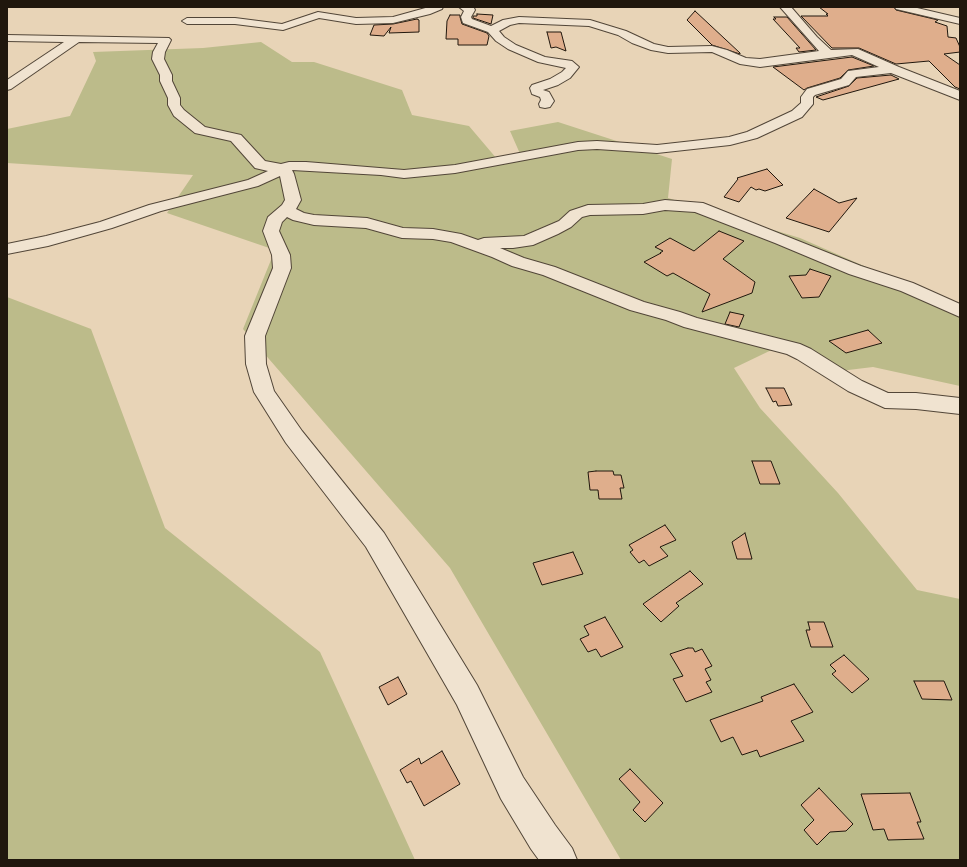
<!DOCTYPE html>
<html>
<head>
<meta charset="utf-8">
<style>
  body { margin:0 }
  #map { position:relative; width:967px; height:867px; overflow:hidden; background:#e8d4b7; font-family:Vollkorn,serif }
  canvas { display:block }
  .frame { position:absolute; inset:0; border:8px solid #20170d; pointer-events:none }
</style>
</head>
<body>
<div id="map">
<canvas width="967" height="867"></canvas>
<div class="frame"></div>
</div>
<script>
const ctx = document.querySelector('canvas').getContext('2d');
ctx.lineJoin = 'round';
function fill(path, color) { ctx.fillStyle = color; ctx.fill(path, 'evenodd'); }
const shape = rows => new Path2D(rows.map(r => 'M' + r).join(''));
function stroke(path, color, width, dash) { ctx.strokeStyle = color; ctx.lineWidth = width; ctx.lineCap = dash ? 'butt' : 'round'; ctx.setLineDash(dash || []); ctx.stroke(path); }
fill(shape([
  [261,42,292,62,314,62,402,90,412,115,469,126,497,159,521,156,510,131,558,122,672,159,668,198,800,238,960,308,960,386,873,367,840,371,784,344,734,368,760,408,838,493,917,590,960,599,960,860,621,860,450,568,243,329,275,250,167,213,193,175,7,163,7,129,70,116,96,61,93,52,203,48],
  [7,297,91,329,165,528,320,652,415,860,7,860]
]), '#bcbb8a');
const building = shape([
  [819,7,894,7,896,10,938,20,935,22,947,26,948,37,956,38,960,47,960,52,944,54,960,65,960,89,955,87,929,61,896,64,859,48,832,48,801,16,828,16,826,14,828,14,819,7],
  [695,11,740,53,740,54,712,45,687,20,695,11],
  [477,14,493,15,491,24,473,18,473,16,477,16,477,14],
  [450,15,460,15,460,17,462,24,487,33,489,36,487,45,458,45,458,39,446,39,447,21,450,15],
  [774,17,787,17,816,50,799,52,796,48,800,48,773,19,776,19,774,17],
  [417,19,419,20,419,32,389,33,391,27,384,36,370,35,374,25,393,24,417,19],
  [547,32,561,32,566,51,556,47,551,48,547,32],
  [852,57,874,66,848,70,840,78,807,88,804,90,773,67,852,57],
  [891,75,899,79,823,100,816,97,849,86,857,78,891,75],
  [767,169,783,185,765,191,759,189,756,190,751,187,739,202,724,197,738,179,737,178,767,169],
  [814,189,839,203,857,198,829,232,786,218,814,189],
  [719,231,744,241,723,259,755,282,752,293,702,312,710,294,673,273,667,276,644,262,661,253,660,253,663,251,655,247,670,238,694,251,719,231],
  [810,269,831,276,819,297,802,298,789,276,806,275,810,269],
  [730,312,744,315,739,327,725,324,730,312],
  [868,330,882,343,846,353,829,341,868,330],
  [766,388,784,388,792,405,778,406,776,401,773,402,766,388],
  [752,461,771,461,780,484,760,484,752,461],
  [596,471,613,471,614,475,621,475,624,488,620,488,622,499,599,499,598,490,590,490,588,472,596,471],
  [665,525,676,540,660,547,668,556,649,566,644,560,639,563,630,552,633,550,629,545,665,525],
  [745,533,752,559,737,559,732,542,745,533],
  [573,552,583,574,542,585,533,563,573,552],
  [690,571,703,584,676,603,679,606,661,622,643,604,690,571],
  [605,617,623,647,601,657,596,649,588,652,580,639,589,635,584,626,605,617],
  [808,622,824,622,833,647,811,647,806,630,810,630,808,622],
  [688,648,693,648,695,652,702,649,712,666,705,669,711,680,706,682,712,692,686,702,673,679,683,676,670,654,688,648],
  [844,655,869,679,852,693,832,674,836,671,830,665,844,655],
  [398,677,407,694,388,705,379,687,398,677],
  [914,681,944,681,952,700,922,699,914,681],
  [794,684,813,712,791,721,804,741,760,757,757,750,742,755,733,737,721,742,710,720,763,701,761,697,794,684],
  [442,751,460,784,424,806,411,781,407,783,400,770,419,758,421,764,442,751],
  [630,769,663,803,645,822,633,810,640,802,619,779,630,769],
  [819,788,853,824,846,831,830,832,817,845,804,830,814,820,801,805,819,788],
  [910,793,921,822,917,822,924,839,888,840,884,829,873,830,861,794,910,793]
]);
fill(building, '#dfae8c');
stroke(building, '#20170d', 1);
const minor = shape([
  [429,7,443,7,442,9,430,14,393,23,356,24,319,18,283,30,235,24,187,24,182,21,187,18,235,18,282,24,318,12,356,18,393,17,429,7],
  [459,7,474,8,475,10,471,17,472,19,491,26,503,20,519,17,590,20,626,31,654,44,668,47,712,46,727,50,746,58,760,59,819,51,780,7,791,7,817,37,831,50,858,49,899,67,960,91,960,100,891,73,856,77,849,85,815,95,813,97,813,104,802,117,757,138,730,145,657,153,597,149,578,150,455,173,404,178,381,175,292,170,294,174,301,200,296,209,304,213,314,215,367,218,403,228,433,229,461,234,478,240,484,238,524,236,559,221,570,211,588,205,643,204,665,200,703,203,861,266,913,283,960,304,960,317,901,291,849,274,775,243,695,212,665,210,643,214,590,215,582,217,571,227,558,234,533,245,513,248,500,248,524,258,555,267,644,302,680,312,697,318,800,344,811,349,862,381,888,393,916,393,960,398,960,414,916,409,885,408,848,391,797,359,787,354,684,327,666,320,630,310,543,275,512,266,492,257,451,242,433,239,402,238,366,228,314,225,293,220,287,217,282,222,279,231,290,255,291,268,265,336,266,364,274,391,302,431,384,533,477,685,523,777,555,825,572,848,577,860,539,860,531,849,501,799,457,705,366,547,286,443,254,392,246,364,245,336,273,268,272,255,263,231,268,217,282,205,285,200,280,176,258,186,161,211,112,228,48,246,7,254,7,244,46,236,100,222,149,205,248,180,268,171,255,168,231,141,195,133,174,116,168,105,168,98,160,81,160,75,152,59,153,52,158,43,79,42,11,89,7,90,7,80,64,42,7,41,7,35,169,38,171,40,165,52,164,59,172,75,172,81,180,98,180,105,184,110,205,127,241,135,265,161,281,164,289,162,306,162,404,170,455,165,578,142,597,141,657,145,729,137,747,132,792,111,801,103,801,97,807,89,841,79,848,71,879,67,852,55,760,67,740,64,712,52,668,53,651,50,632,43,618,35,589,26,519,23,510,25,499,31,504,37,516,45,545,57,572,61,579,67,570,78,558,85,543,90,549,92,554,101,550,107,545,108,540,107,539,104,541,100,540,97,532,94,530,88,532,85,550,79,562,72,566,68,538,62,508,49,496,41,488,32,463,23,461,17,464,11,459,7],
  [895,7,913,7,960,18,960,24,896,9,895,7]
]);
stroke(minor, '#524638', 2);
fill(minor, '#f0e3d0');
</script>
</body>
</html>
